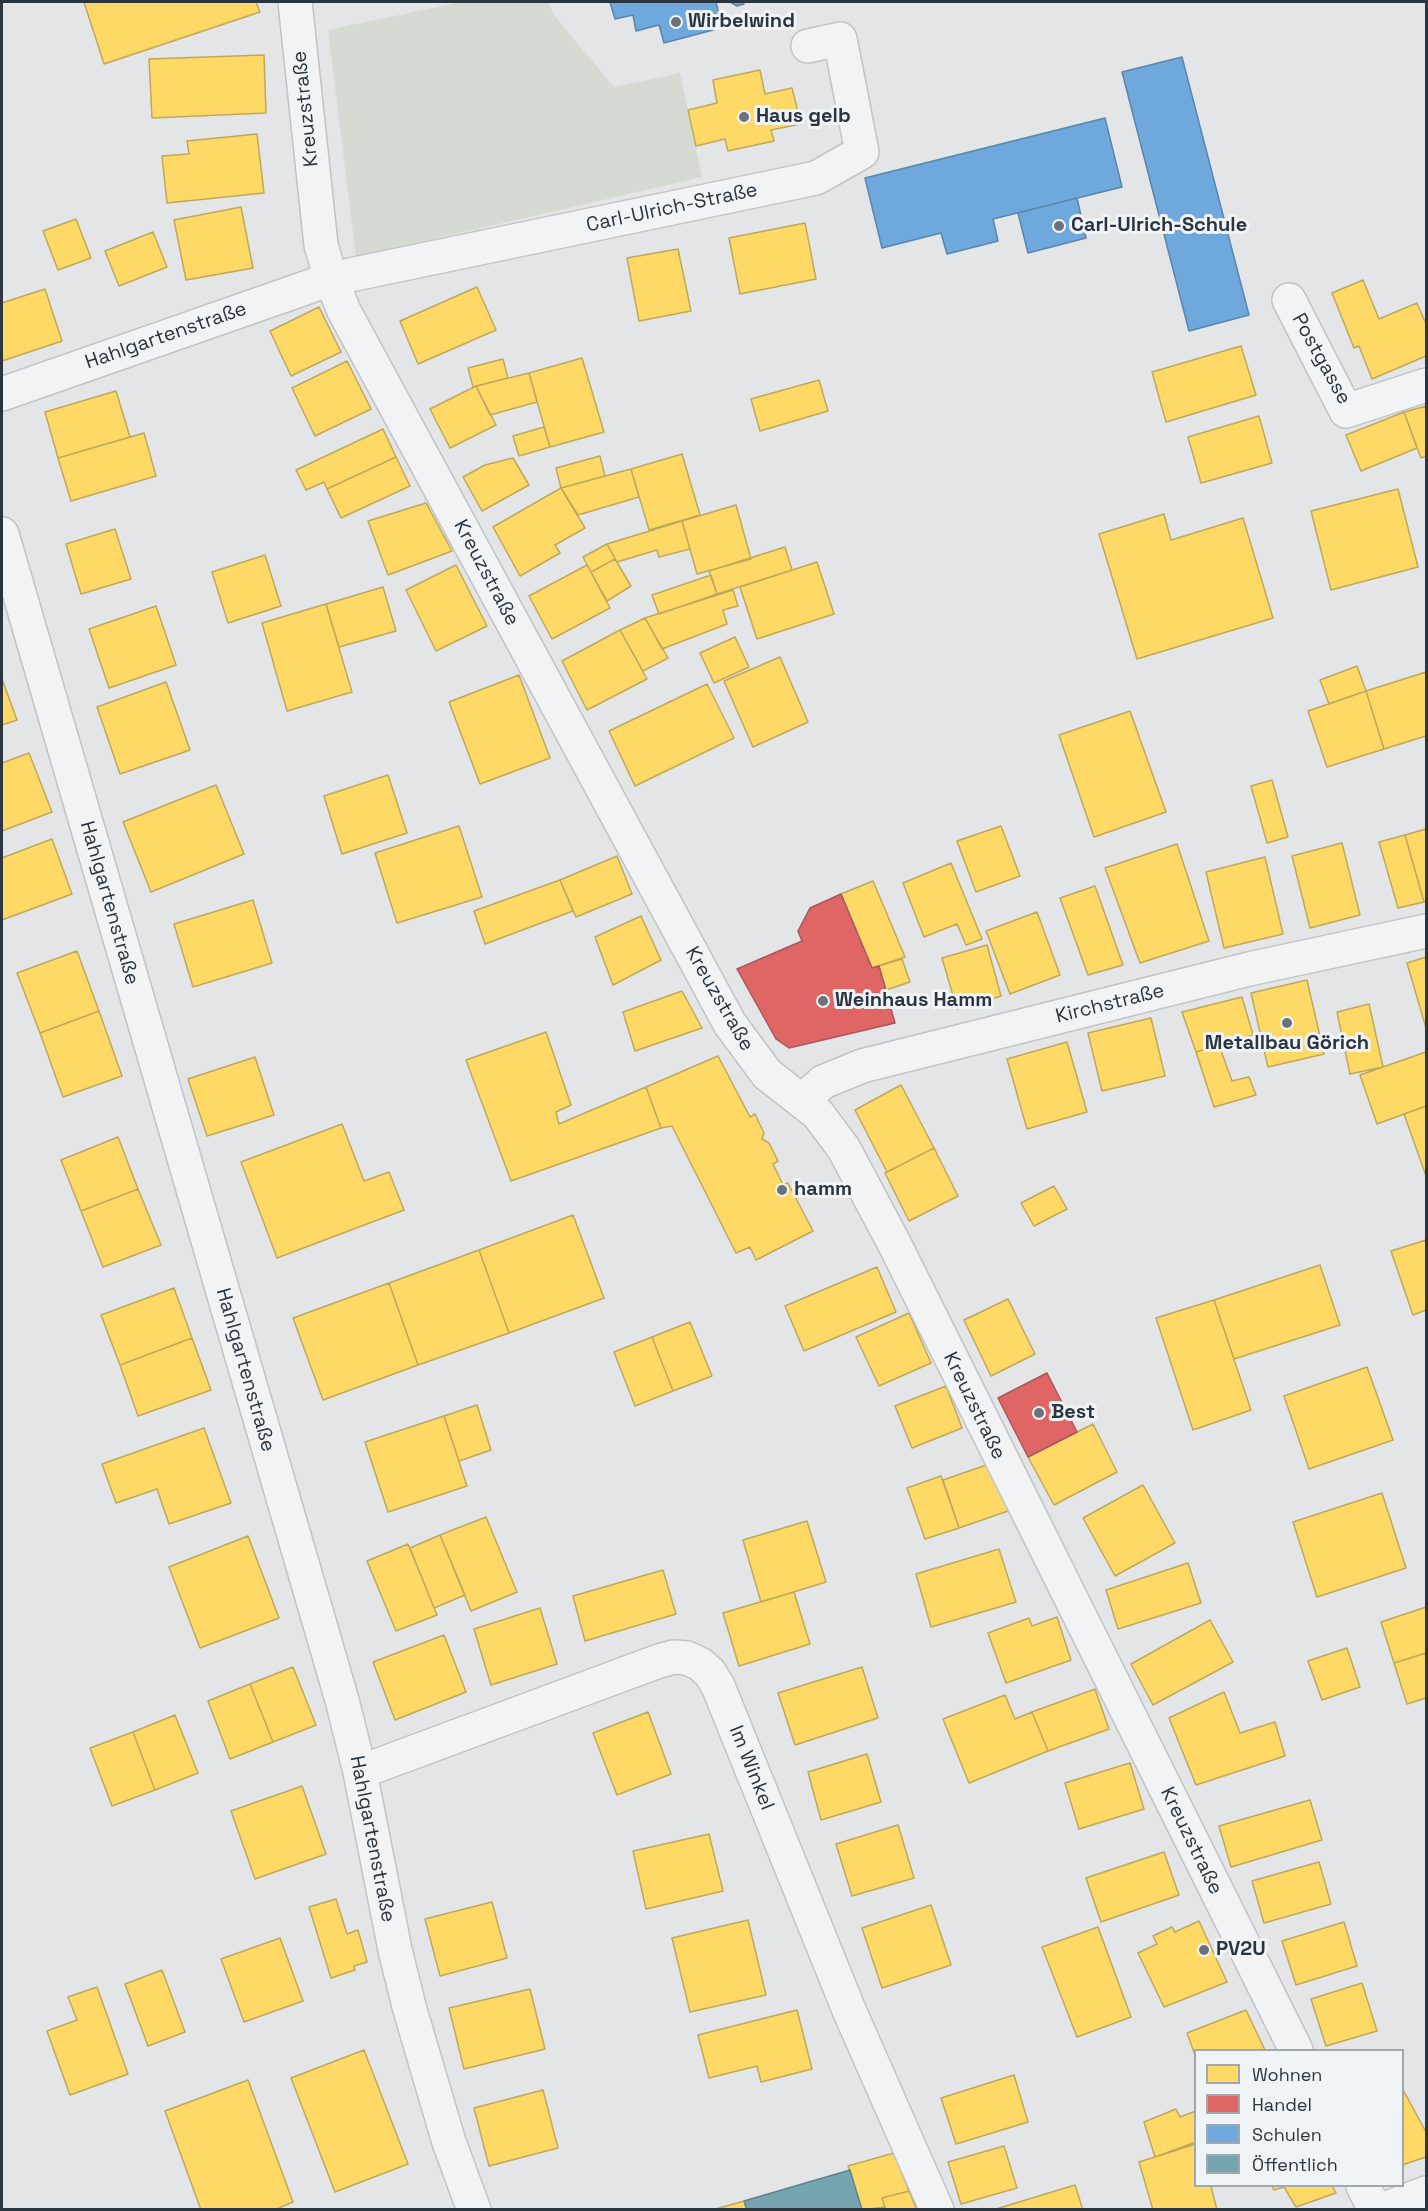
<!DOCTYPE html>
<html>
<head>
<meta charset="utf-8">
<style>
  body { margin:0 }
  #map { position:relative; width:1428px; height:2211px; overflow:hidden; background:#e3e5e7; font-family:"Space Grotesk",sans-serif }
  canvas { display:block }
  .frame { position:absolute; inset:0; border:3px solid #2a3540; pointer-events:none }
  .legend { position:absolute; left:1194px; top:2049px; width:210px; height:138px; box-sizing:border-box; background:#f1f4f6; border:2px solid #a1a8ad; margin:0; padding:8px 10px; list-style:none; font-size:18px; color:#2a3540 }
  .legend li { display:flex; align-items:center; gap:12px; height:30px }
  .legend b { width:30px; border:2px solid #a1a8ad }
</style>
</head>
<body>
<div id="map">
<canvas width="1428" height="2211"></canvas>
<div class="frame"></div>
<ul class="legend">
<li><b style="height:16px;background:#ffd966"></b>Wohnen</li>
<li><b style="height:16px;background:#e06666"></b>Handel</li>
<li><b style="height:16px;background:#6fa8dc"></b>Schulen</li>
<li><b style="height:16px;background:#76a5af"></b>Öffentlich</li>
</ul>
</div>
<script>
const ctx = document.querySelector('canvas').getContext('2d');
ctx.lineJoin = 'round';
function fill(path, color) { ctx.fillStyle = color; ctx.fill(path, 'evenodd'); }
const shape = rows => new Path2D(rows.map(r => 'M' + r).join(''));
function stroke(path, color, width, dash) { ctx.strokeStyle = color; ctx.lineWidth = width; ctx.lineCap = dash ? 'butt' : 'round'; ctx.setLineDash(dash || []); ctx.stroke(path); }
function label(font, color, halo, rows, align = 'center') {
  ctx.font = font + ' "Space Grotesk",sans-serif'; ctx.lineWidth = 6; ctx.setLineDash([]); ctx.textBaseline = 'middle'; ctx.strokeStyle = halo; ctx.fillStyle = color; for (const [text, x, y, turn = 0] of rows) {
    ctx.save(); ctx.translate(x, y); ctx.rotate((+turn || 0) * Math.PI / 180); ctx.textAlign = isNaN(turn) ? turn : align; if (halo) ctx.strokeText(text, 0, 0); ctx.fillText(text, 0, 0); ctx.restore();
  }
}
fill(shape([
  [461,2,549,2,553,14,614,87,680,73,702,177,356,257,328,30]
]), '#d5dbd3');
const homes = shape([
  [84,2,256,2,260,12,104,64,84,2],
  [264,55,266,113,152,118,149,59,264,55],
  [760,70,765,94,792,88,801,124,771,130,774,141,728,151,725,139,696,146,688,110,717,103,713,80,760,70],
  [257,134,264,193,167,203,162,156,189,154,187,141,257,134],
  [241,207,253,268,186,280,174,220,241,207],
  [76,219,91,258,58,270,43,231,76,219],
  [805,223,816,279,740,294,729,238,805,223],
  [153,232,167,267,119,286,105,251,153,232],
  [678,249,691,311,639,321,627,258,678,249],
  [1363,280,1379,319,1417,303,1426,324,1426,356,1372,379,1359,346,1354,348,1332,293,1363,280],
  [477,287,496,330,418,364,400,321,477,287],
  [45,289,62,341,2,361,2,303,45,289],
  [319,307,341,352,291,376,270,331,319,307],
  [1241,346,1256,395,1166,422,1152,372,1241,346],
  [582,358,604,432,550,447,529,373,582,358],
  [503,359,508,378,473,387,468,368,503,359],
  [347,361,371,409,315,436,292,388,347,361],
  [529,373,537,402,490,415,476,386,529,373],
  [819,380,828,411,760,431,751,399,819,380],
  [476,386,496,425,450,448,430,409,476,386],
  [116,391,130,437,58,458,45,412,116,391],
  [1426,406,1426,456,1421,458,1404,412,1426,406],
  [1404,412,1417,448,1361,471,1346,435,1404,412],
  [1259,416,1272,463,1201,483,1188,437,1259,416],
  [544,427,550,447,519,456,513,436,544,427],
  [383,429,396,457,327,489,324,482,306,490,296,470,383,429],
  [144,433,156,476,71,501,58,458,144,433],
  [682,454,700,515,649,530,631,469,682,454],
  [600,456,605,476,561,488,556,468,600,456],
  [396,457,410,486,341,518,327,489,396,457],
  [513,458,529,485,482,511,463,477,485,465,513,458],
  [631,469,639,497,578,515,561,488,631,469],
  [561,488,585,528,555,545,560,553,520,576,493,527,561,488],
  [1398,489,1418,567,1331,590,1311,511,1398,489],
  [426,503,452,551,388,575,368,521,426,503],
  [736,505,751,559,697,574,682,521,736,505],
  [1164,514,1171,540,1243,518,1273,618,1137,659,1099,534,1164,514],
  [682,521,690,549,659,557,657,550,617,562,607,544,682,521],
  [115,529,131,579,81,594,66,544,115,529],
  [607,544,615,559,591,572,583,557,607,544],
  [785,547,792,570,717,594,709,571,785,547],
  [265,555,281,606,228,623,212,572,265,555],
  [615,559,631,586,607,601,591,572,615,559],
  [817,562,834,614,757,639,740,587,817,562],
  [456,565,487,626,436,651,406,590,456,565],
  [587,565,610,608,552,639,529,596,587,565],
  [711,575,717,594,659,614,652,595,711,575],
  [383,587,396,631,339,647,326,604,383,587],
  [733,590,738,606,723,610,727,624,662,649,645,618,733,590],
  [326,604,352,692,287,711,262,623,326,604],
  [156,606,176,665,109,688,89,629,156,606],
  [645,618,668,658,643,671,620,630,645,618],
  [620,630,647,679,587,710,562,661,620,630],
  [735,637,749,667,714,683,700,653,735,637],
  [780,657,808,722,753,747,724,681,780,657],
  [1357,666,1366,691,1329,704,1320,680,1357,666],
  [1426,672,1426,736,1384,749,1366,691,1426,672],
  [519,675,550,758,480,784,449,702,519,675],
  [2,679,17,720,2,725,2,679],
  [166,682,190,750,120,774,97,707,166,682],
  [707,684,734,738,635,786,609,731,707,684],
  [1366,691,1384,749,1327,767,1308,711,1366,691],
  [1130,711,1166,812,1094,837,1059,735,1130,711],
  [29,753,52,812,2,831,2,763,29,753],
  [388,775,407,833,342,854,324,796,388,775],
  [1272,780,1288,837,1267,843,1251,786,1272,780],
  [216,785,244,854,151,892,123,822,216,785],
  [459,826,482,897,397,923,375,853,459,826],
  [1001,826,1020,876,976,892,957,841,1001,826],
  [1426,829,1426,901,1424,902,1405,835,1426,829],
  [1405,835,1424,902,1398,908,1379,842,1405,835],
  [52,839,72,894,2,920,2,858,52,839],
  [1342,843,1360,915,1310,928,1292,856,1342,843],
  [1177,844,1209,941,1140,963,1105,868,1177,844],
  [617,856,632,894,576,917,560,880,617,856],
  [1265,857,1283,934,1224,948,1206,872,1265,857],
  [951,863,982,939,966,945,957,924,924,937,903,883,951,863],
  [560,880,573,911,485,944,474,911,560,880],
  [873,881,905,957,872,968,841,894,873,881],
  [1095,886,1123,965,1088,975,1060,898,1095,886],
  [253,900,272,963,193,987,174,924,253,900],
  [1037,912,1060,975,1010,994,986,931,1037,912],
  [641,916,661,960,613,985,595,937,641,916],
  [987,945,1001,996,957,1009,942,958,987,945],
  [77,951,99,1011,40,1033,17,973,77,951],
  [1426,957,1426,1028,1407,963,1426,957],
  [902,959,910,982,886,990,879,966,902,959],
  [1307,980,1324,1054,1268,1067,1251,993,1307,980],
  [682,991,702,1028,635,1051,623,1012,682,991],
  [1242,997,1253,1035,1196,1052,1182,1012,1242,997],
  [1369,1004,1383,1067,1350,1074,1337,1012,1369,1004],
  [99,1011,122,1076,63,1097,40,1033,99,1011],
  [1151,1018,1165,1076,1102,1091,1088,1033,1151,1018],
  [546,1032,571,1105,556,1112,559,1124,646,1087,661,1128,511,1181,466,1060,546,1032],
  [1067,1042,1087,1112,1027,1129,1007,1059,1067,1042],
  [1219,1045,1232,1081,1249,1077,1256,1095,1214,1107,1196,1052,1219,1045],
  [1426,1052,1426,1106,1377,1124,1360,1075,1426,1052],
  [718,1056,750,1117,755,1114,764,1133,762,1139,769,1143,778,1161,773,1164,783,1185,788,1183,813,1231,756,1260,750,1247,736,1253,672,1126,661,1128,646,1087,718,1056],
  [255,1057,274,1115,207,1136,188,1079,255,1057],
  [901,1085,934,1148,887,1172,855,1110,901,1085],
  [1426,1106,1426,1176,1404,1114,1426,1106],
  [342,1124,364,1181,389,1172,404,1210,277,1258,241,1162,342,1124],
  [118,1137,138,1189,81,1211,61,1160,118,1137],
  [934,1148,958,1196,909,1221,885,1173,934,1148],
  [1054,1186,1067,1209,1034,1226,1021,1203,1054,1186],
  [138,1189,161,1245,103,1267,81,1211,138,1189],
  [573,1215,604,1298,509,1333,479,1250,573,1215],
  [1426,1240,1426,1310,1413,1315,1391,1251,1426,1240],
  [479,1250,509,1333,418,1365,389,1283,479,1250],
  [1320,1265,1340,1325,1234,1359,1214,1300,1320,1265],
  [877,1267,896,1312,804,1351,785,1306,877,1267],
  [389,1283,418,1365,323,1400,293,1318,389,1283],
  [174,1288,192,1338,120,1365,101,1315,174,1288],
  [1008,1299,1035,1354,991,1376,964,1320,1008,1299],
  [1214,1300,1251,1410,1193,1430,1156,1318,1214,1300],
  [909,1313,931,1363,879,1386,856,1337,909,1313],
  [690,1322,712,1376,673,1391,652,1337,690,1322],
  [652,1337,673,1391,635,1406,614,1352,652,1337],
  [192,1338,211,1390,138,1416,120,1365,192,1338],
  [1367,1367,1393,1440,1309,1469,1284,1396,1367,1367],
  [946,1386,962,1428,912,1448,895,1406,946,1386],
  [477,1405,491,1450,459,1461,444,1416,477,1405],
  [444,1416,467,1486,388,1512,365,1442,444,1416],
  [1093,1424,1117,1472,1054,1505,1028,1457,1093,1424],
  [204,1428,231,1503,169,1524,157,1489,116,1503,102,1464,204,1428],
  [992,1463,1008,1511,959,1528,943,1480,992,1463],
  [941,1476,959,1528,925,1539,907,1488,941,1476],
  [1143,1485,1175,1543,1115,1576,1083,1518,1143,1485],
  [1382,1493,1406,1568,1317,1597,1293,1522,1382,1493],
  [486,1517,517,1592,471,1611,440,1535,486,1517],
  [807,1521,826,1582,761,1602,743,1540,807,1521],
  [440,1535,465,1595,434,1608,410,1548,440,1535],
  [248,1536,279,1618,200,1648,169,1567,248,1536],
  [408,1544,437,1615,396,1631,367,1561,408,1544],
  [999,1549,1016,1602,931,1627,916,1574,999,1549],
  [1188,1563,1201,1603,1118,1629,1106,1590,1188,1563],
  [663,1570,676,1614,585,1641,573,1596,663,1570],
  [794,1592,810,1644,739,1666,723,1613,794,1592],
  [1426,1607,1426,1653,1394,1663,1381,1622,1426,1607],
  [540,1608,557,1664,491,1685,474,1629,540,1608],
  [1057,1617,1071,1660,1006,1683,988,1633,1029,1618,1032,1626,1057,1617],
  [1210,1620,1233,1662,1153,1705,1131,1664,1210,1620],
  [444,1635,466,1692,395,1720,373,1662,444,1635],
  [1347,1648,1360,1687,1322,1700,1308,1661,1347,1648],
  [1426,1653,1426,1698,1407,1704,1394,1663,1426,1653],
  [293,1667,316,1725,273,1742,250,1684,293,1667],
  [862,1667,878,1718,795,1745,778,1693,862,1667],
  [250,1684,273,1742,230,1759,208,1701,250,1684],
  [1095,1689,1109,1729,1048,1751,1032,1712,1095,1689],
  [1224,1692,1240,1733,1275,1722,1285,1756,1196,1785,1169,1718,1224,1692],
  [1005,1695,1015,1719,1032,1712,1048,1751,969,1783,943,1719,1005,1695],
  [648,1712,671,1774,617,1795,593,1733,648,1712],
  [175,1715,198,1773,155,1790,133,1732,175,1715],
  [133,1732,155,1790,112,1806,90,1748,133,1732],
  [867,1754,881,1802,821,1820,808,1772,867,1754],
  [1130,1763,1144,1809,1079,1829,1065,1783,1130,1763],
  [302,1786,326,1854,255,1879,231,1811,302,1786],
  [1310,1800,1322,1840,1231,1867,1219,1826,1310,1800],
  [898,1825,914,1878,852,1896,836,1844,898,1825],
  [709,1834,723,1891,646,1909,633,1851,709,1834],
  [1164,1852,1179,1895,1101,1922,1086,1878,1164,1852],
  [1319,1862,1331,1904,1264,1923,1252,1881,1319,1862],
  [336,1899,347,1934,358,1930,367,1962,354,1966,355,1970,331,1978,309,1907,336,1899],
  [492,1902,507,1958,440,1976,425,1919,492,1902],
  [931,1905,951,1965,882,1988,862,1928,931,1905],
  [748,1920,766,1995,690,2012,672,1938,748,1920],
  [1199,1921,1227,1982,1164,2007,1138,1953,1157,1944,1153,1936,1172,1927,1175,1932,1199,1921],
  [1344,1922,1357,1966,1296,1985,1282,1941,1344,1922],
  [1098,1927,1131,2017,1077,2037,1042,1947,1098,1927],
  [280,1938,303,2001,244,2022,221,1959,280,1938],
  [162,1970,185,2032,148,2046,125,1984,162,1970],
  [1362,1983,1377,2031,1326,2046,1311,1999,1362,1983],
  [97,1987,128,2074,70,2095,47,2031,77,2020,68,1997,97,1987],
  [530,1989,545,2049,464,2069,449,2008,530,1989],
  [797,2010,812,2069,761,2082,757,2066,709,2078,698,2035,797,2010],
  [1246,2010,1265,2050,1196,2050,1196,2058,1187,2033,1246,2010],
  [364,2050,408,2164,335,2192,291,2078,364,2050],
  [1014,2075,1028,2122,956,2144,941,2098,1014,2075],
  [248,2080,293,2202,274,2210,201,2210,165,2111,248,2080],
  [1402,2088,1426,2132,1426,2157,1402,2165,1402,2088],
  [543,2090,558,2148,489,2166,474,2108,543,2090],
  [1176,2109,1180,2117,1196,2111,1196,2142,1155,2157,1144,2122,1176,2109],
  [1196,2144,1196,2186,1211,2186,1217,2210,1153,2210,1139,2162,1196,2144],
  [1004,2146,1017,2188,961,2204,948,2162,1004,2146],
  [894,2153,909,2191,882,2198,885,2207,862,2210,848,2166,894,2153],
  [1075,2185,1083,2210,996,2210,996,2209,1075,2185],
  [1272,2186,1332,2186,1336,2193,1296,2207,1284,2187,1274,2190,1272,2186],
  [909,2191,917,2210,886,2210,882,2198,909,2191],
  [744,2201,747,2210,712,2210,744,2201]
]);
fill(homes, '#ffd966');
stroke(homes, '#bfa85b', 1.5);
const shops = shape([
  [841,894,872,968,879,966,895,1023,789,1048,776,1039,737,969,802,941,798,931,810,908,841,894],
  [1047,1373,1077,1432,1028,1457,998,1398,1047,1373]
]);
fill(shops, '#e06666');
stroke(shops, '#a9575b', 1.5);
const schools = shape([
  [610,2,720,2,716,2,720,18,713,30,664,43,659,25,636,31,633,15,615,19,610,2],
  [730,2,743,2,744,4,737,6,730,2],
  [1182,57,1249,315,1189,331,1122,72,1182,57],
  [1105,118,1122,187,993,219,998,241,947,254,941,233,882,248,865,178,1105,118],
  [1077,198,1086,238,1028,253,1018,213,1077,198]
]);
fill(schools, '#6fa8dc');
stroke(schools, '#5a86ad', 1.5);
const public = shape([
  [850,2170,862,2210,747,2210,744,2201,850,2170]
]);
fill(public, '#76a5af');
stroke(public, '#5f838e', 1.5);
const minor = shape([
  [295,2,321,245,331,279,344,311,730,1024,767,1074,818,1114,844,1149,895,1245,1296,2050],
  [1289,300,1346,411,1426,385],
  [2,394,331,279,816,178,862,152,840,39,808,46],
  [2,534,342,1700,360,1772,395,1950,410,2010,449,2142,474,2210],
  [803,1100,823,1082,862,1066,1249,969,1426,931],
  [360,1772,659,1661,674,1657,687,1658,700,1664,710,1673,718,1686,849,2010,937,2210],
  [1363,2186,1375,2210],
  [1382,2210,1426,2193]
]);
stroke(minor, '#c1c3c5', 36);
stroke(minor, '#f2f3f4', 33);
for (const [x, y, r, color] of [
  [676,22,6,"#6b737a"],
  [744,117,6,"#6b737a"],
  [1059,226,6,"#6b737a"],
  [823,1001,6,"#6b737a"],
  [1287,1023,6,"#6b737a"],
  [782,1190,6,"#6b737a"],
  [1039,1413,6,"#6b737a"],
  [1204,1950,6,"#6b737a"]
]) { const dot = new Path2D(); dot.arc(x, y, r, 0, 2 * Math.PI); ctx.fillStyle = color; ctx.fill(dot); stroke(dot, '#f1f4f6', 2); }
label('bold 20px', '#2a3540', '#f1f4f6', [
  ["Wirbelwind",688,22],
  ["Haus gelb",756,117],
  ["Carl-Ulrich-Schule",1071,226],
  ["Weinhaus Hamm",835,1001],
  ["Metallbau Görich",1287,1044,"center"],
  ["hamm",794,1190],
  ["Best",1051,1413],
  ["PV2U",1216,1950]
], 'left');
label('20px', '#2a3540', '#f1f4f6', [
  ["Kreuzstraße",306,109,-96],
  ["Carl-Ulrich-Straße",672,208,-12],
  ["Hahlgartenstraße",166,336,-19],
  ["Postgasse",1321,359,61],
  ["Kreuzstraße",486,573,62],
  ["Hahlgartenstraße",109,903,74],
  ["Kreuzstraße",719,999,60],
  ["Kirchstraße",1110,1004,-14],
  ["Hahlgartenstraße",245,1370,74],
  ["Kreuzstraße",974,1406,64],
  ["Im Winkel",751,1768,68],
  ["Hahlgartenstraße",372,1839,79],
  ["Kreuzstraße",1191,1841,64]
]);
</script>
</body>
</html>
